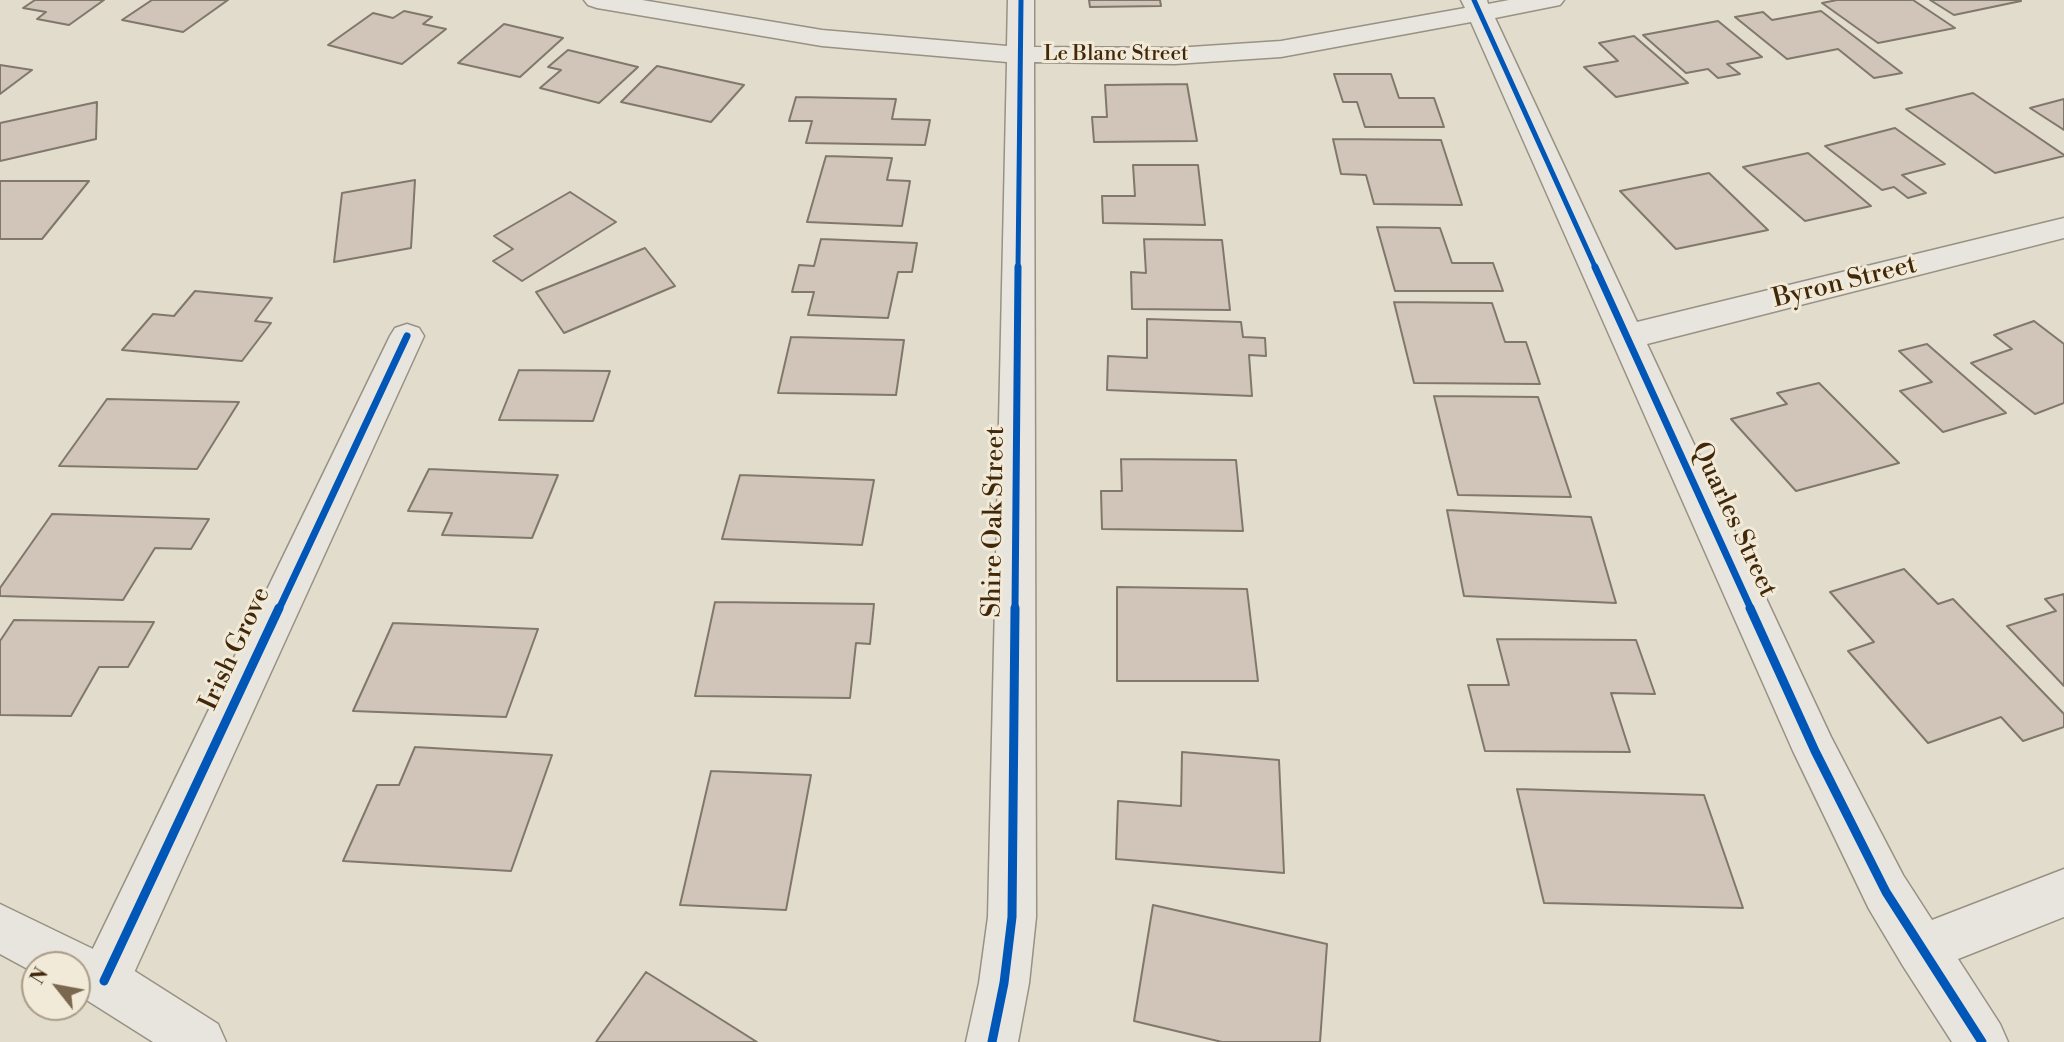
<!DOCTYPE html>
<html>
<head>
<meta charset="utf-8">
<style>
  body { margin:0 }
  #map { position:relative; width:2064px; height:1042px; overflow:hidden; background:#e2dccc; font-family:"Libre Bodoni",serif }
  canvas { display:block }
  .north { position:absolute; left:21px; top:951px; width:70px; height:70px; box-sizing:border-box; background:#f1ead9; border:2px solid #ab9c86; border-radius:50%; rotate:301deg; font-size:19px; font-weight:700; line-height:28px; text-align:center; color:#422809 }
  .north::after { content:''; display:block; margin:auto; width:24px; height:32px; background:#7a674d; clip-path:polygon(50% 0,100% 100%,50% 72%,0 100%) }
</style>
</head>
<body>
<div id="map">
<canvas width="2064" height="1042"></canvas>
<div class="north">N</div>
</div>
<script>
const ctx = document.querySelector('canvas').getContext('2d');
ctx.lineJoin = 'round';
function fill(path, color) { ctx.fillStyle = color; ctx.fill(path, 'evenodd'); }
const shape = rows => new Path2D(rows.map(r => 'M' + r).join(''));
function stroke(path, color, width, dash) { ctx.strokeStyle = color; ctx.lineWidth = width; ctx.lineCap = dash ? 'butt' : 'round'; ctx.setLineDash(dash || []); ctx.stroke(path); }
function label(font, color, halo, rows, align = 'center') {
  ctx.font = font + ' "Libre Bodoni",serif'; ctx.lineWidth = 6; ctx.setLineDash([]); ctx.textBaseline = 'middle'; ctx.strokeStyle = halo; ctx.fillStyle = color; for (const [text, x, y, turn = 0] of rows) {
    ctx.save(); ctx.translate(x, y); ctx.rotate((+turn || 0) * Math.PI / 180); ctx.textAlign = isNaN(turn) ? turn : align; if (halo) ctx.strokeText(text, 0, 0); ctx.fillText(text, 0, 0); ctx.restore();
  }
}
const building = shape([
  [35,0,104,0,69,25,37,19,46,12,23,8,35,0],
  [152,0,228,0,183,32,122,20,152,0],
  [1089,0,1160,0,1161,6,1090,7,1089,0],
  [1837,0,1913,0,1955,28,1878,43,1822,3,1837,0],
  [1930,0,2019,0,2021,1,1954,15,1930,0],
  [404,11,432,17,423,24,446,29,402,64,328,45,373,13,393,18,404,11],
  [1821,11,1902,73,1874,78,1838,49,1787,59,1735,17,1763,12,1772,20,1821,11],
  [1718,21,1762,57,1727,64,1740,74,1718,78,1708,69,1686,73,1643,35,1718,21],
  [504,24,563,38,520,77,458,63,504,24],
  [1634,36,1688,83,1616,97,1584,67,1618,61,1599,43,1634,36],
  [568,50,638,67,599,103,540,88,561,70,548,67,568,50],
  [0,65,32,70,0,94,0,65],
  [657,66,744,85,711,122,621,102,657,66],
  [1334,74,1391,74,1399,98,1434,98,1444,127,1365,127,1357,102,1343,102,1334,74],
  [1187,84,1197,141,1094,142,1092,117,1107,117,1105,85,1187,84],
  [1973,93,2064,155,2064,156,1995,173,1906,109,1973,93],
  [796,97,896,99,892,119,930,120,925,145,806,143,812,121,789,121,796,97],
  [2064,99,2064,130,2030,108,2064,99],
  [97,102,96,139,0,161,0,123,97,102],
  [1895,128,1945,164,1902,175,1926,193,1908,198,1894,187,1882,190,1825,146,1895,128],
  [1333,139,1441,140,1462,205,1374,204,1366,175,1341,174,1333,139],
  [1808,153,1871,206,1805,221,1743,167,1808,153],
  [826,156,892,158,887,180,910,181,902,226,807,222,826,156],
  [1133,165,1198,165,1205,225,1103,223,1102,196,1135,196,1133,165],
  [1709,173,1768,230,1676,249,1620,191,1709,173],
  [415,180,411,248,334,262,342,193,415,180],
  [0,181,89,181,42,239,0,239,0,181],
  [570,192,616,222,522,281,493,261,513,249,494,236,570,192],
  [1377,227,1440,228,1452,263,1493,263,1503,291,1395,291,1377,227],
  [821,239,917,243,912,272,898,272,888,318,808,315,814,292,792,292,799,265,814,266,821,239],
  [1144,239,1222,240,1230,310,1132,309,1131,272,1146,273,1144,239],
  [645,248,675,286,564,333,536,292,645,248],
  [195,291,272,298,255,321,271,323,242,361,122,350,153,314,174,316,195,291],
  [1394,302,1492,303,1505,342,1526,342,1540,384,1414,383,1394,302],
  [1147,319,1241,322,1243,337,1265,338,1266,356,1249,355,1252,396,1107,390,1108,356,1147,358,1147,319],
  [2034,321,2064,344,2064,403,2035,414,1971,363,2012,349,1994,335,2034,321],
  [791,337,904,340,896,395,778,393,791,337],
  [1927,344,2006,413,1943,432,1900,391,1932,382,1899,351,1927,344],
  [519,370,610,371,593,421,499,420,519,370],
  [1819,383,1899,463,1796,491,1731,419,1787,404,1777,393,1819,383],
  [1434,396,1538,397,1571,497,1458,495,1434,396],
  [107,399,239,402,197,469,59,466,107,399],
  [1121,459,1236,460,1243,531,1102,529,1101,491,1122,491,1121,459],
  [429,469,558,475,532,538,442,535,452,513,408,511,429,469],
  [740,475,874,480,862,545,722,539,740,475],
  [1447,510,1591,517,1616,603,1464,596,1447,510],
  [52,514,209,519,191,549,155,548,123,600,0,596,0,588,52,514],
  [1904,569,1938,604,1953,599,2064,714,2064,727,2023,741,2001,717,1928,743,1848,651,1874,642,1830,592,1904,569],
  [1117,587,1247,589,1258,681,1117,681,1117,587],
  [2064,594,2064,686,2007,626,2056,611,2045,599,2064,594],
  [715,602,874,604,870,644,856,643,850,698,695,696,715,602],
  [14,620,154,622,128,667,99,667,71,716,0,715,0,641,14,620],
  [393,623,538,629,506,717,353,711,393,623],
  [1497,639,1636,640,1655,694,1611,693,1630,752,1485,751,1468,685,1509,685,1497,639],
  [415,747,552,755,511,871,343,861,377,785,399,785,415,747],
  [1182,752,1279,760,1284,873,1116,859,1118,801,1181,806,1182,752],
  [711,771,811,775,786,910,680,905,711,771],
  [1517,789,1704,795,1743,908,1544,903,1517,789],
  [1153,905,1327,944,1320,1042,1222,1042,1134,1021,1153,905],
  [646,972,757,1042,596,1042,646,972]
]);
fill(building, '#d1c4b8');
stroke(building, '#80786b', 2);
const minor = shape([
  [584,0,642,0,822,30,1007,46,1008,0,1034,0,1034,47,1175,48,1281,41,1465,8,1461,0,1487,0,1488,4,1509,0,1564,0,1560,5,1495,18,1637,322,2064,218,2064,238,1647,344,1831,737,1903,875,1932,920,2064,869,2064,917,1958,959,2000,1024,2008,1042,1952,1042,1903,966,1869,909,1793,751,1471,22,1281,57,1175,64,1034,62,1036,917,1029,983,1018,1042,966,1042,979,983,988,917,1007,62,822,46,597,8,588,5,584,0],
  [407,324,419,328,424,336,122,999,104,1006,86,999,79,981,86,963,390,336,395,328,407,324]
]);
const tertiary = shape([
  [0,904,122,963,218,1024,226,1042,153,1042,77,994,77,965,35,965,35,973,0,954,0,904]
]);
stroke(minor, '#989184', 3);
stroke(tertiary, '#989184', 3);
fill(minor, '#e8e5de');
fill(tertiary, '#e8e5de');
stroke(shape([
  [1474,0,1596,269],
  [1018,269,1021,0]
]), '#0057b8', 5);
stroke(shape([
  [1595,267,1751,609],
  [279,609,407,336],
  [1015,609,1018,267]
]), '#0057b8', 7);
stroke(shape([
  [1750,608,1815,751,1886,892,1982,1042],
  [104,981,279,608],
  [992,1042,1004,983,1012,917,1015,608]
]), '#0057b8', 9);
label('21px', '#422809', '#f1ead9', [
  ["Le Blanc Street",1116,55]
]);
label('26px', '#422809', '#f1ead9', [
  ["Byron Street",1845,283,-14],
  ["Quarles Street",1733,520,65],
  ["Shire Oak Street",995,522,-89],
  ["Irish Grove",236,649,-65]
]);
</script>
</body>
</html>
